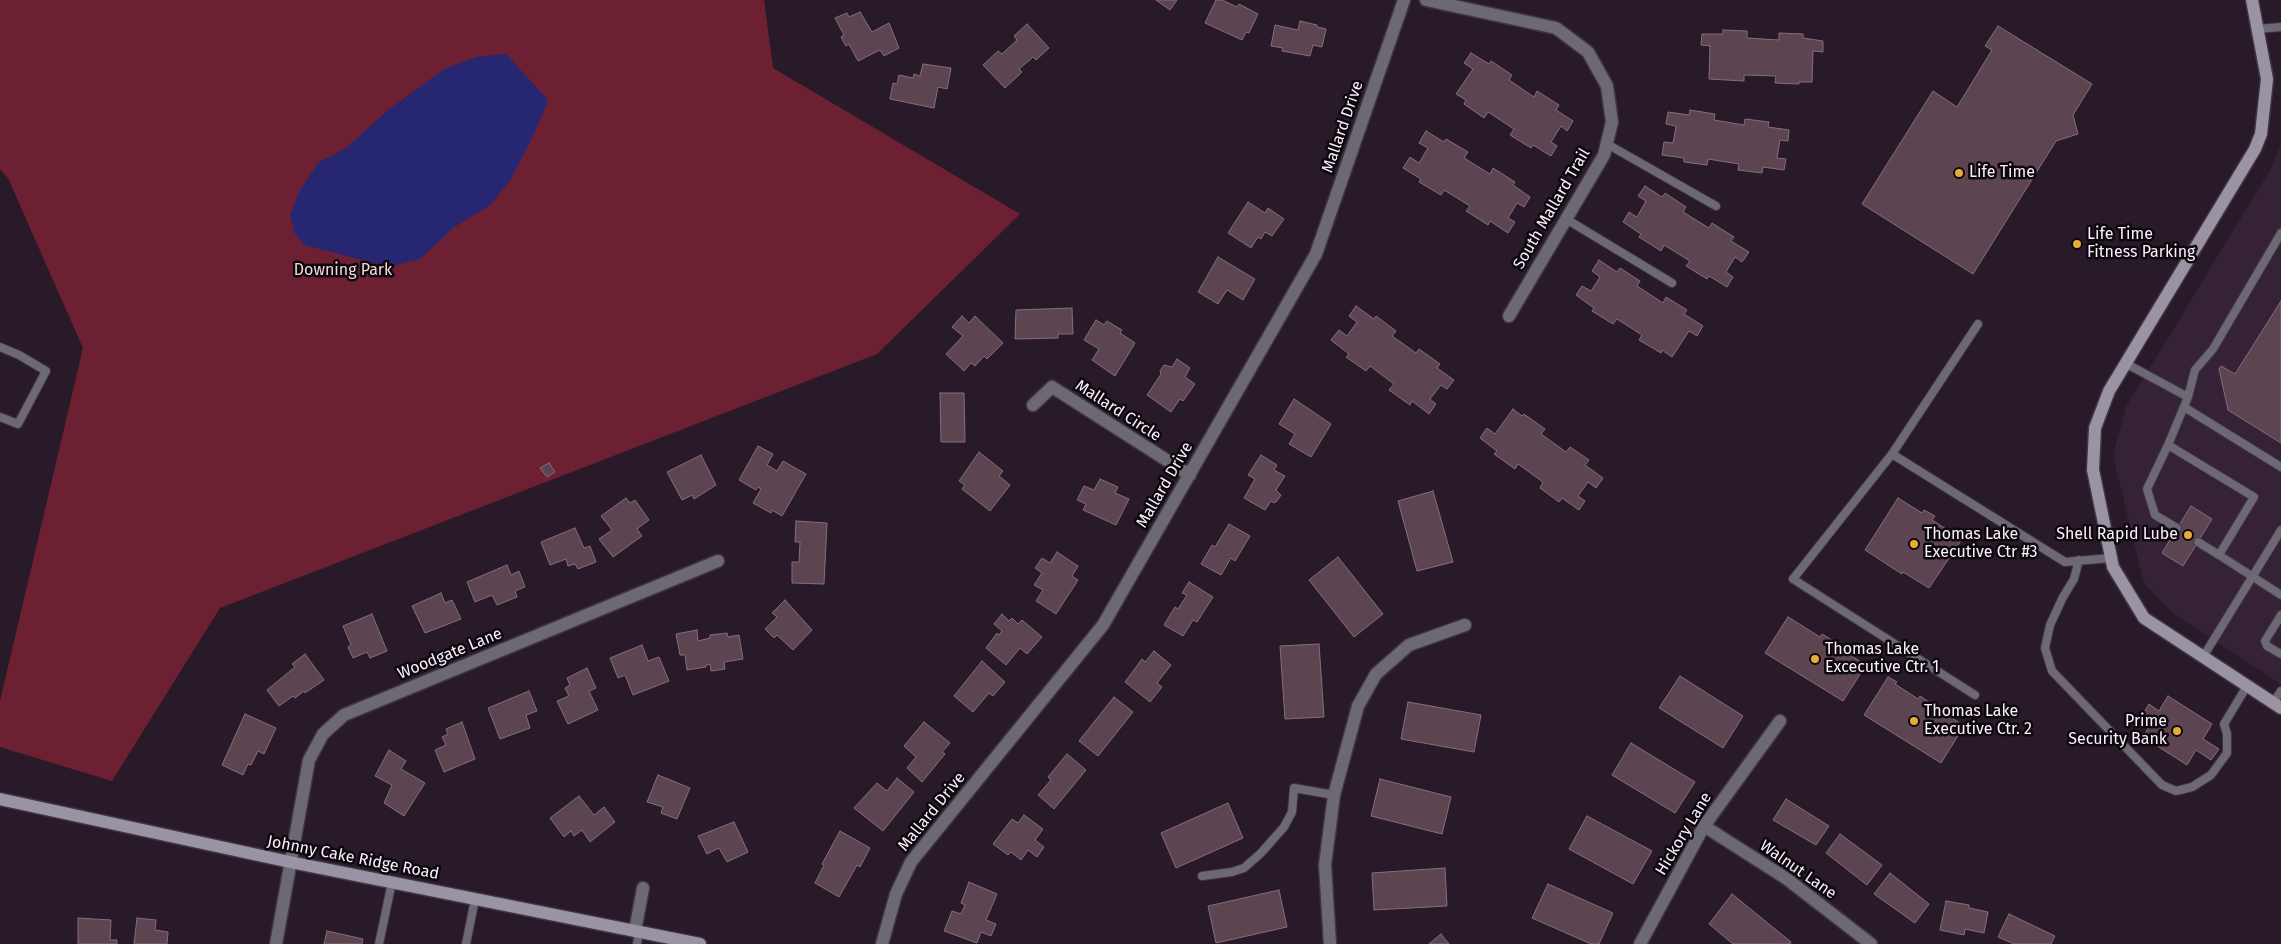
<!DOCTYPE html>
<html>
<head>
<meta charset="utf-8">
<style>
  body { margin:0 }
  canvas { display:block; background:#291a2a }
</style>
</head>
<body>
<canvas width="2281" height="944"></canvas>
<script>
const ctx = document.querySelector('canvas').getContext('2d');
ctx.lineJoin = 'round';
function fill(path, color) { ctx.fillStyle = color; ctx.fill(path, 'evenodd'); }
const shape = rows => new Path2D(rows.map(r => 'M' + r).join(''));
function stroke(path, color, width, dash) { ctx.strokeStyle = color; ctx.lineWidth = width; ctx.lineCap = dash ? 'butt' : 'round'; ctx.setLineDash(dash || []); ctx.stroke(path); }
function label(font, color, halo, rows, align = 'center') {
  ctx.font = font + ' "Fira Sans",sans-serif'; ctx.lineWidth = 5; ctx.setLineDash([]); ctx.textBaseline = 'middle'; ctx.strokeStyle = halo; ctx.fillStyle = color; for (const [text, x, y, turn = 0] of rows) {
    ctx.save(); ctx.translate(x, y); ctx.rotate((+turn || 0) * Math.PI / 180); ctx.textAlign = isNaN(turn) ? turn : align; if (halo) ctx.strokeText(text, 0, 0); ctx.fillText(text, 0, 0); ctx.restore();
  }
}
fill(shape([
  [2281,144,2281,684,2173,613,2144,583,2113,456,2126,407,2272,167]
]), '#352237');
fill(shape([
  [0,0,764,0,773,68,1020,214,877,354,220,608,112,781,0,747,0,701,83,348,8,178,0,169]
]), '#6c2031');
fill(shape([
  [506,54,548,100,534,134,510,181,490,205,453,228,420,259,389,267,305,245,295,234,290,215,299,192,318,163,346,148,387,111,444,69,477,57]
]), '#272673');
const building = shape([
  [1156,0,1177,0,1170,10,1156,0],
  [1216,0,1222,0,1237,7,1239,4,1258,14,1249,33,1246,32,1242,40,1205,23,1216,0],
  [860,12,872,32,889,23,899,48,884,56,880,50,858,61,849,44,846,46,841,37,844,35,835,18,847,13,849,17,860,12],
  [1300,21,1317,25,1317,27,1326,29,1322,47,1313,45,1310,56,1282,51,1283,48,1271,46,1275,25,1298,30,1300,21],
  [1027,24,1049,48,1036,60,1033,57,1019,69,1022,72,1005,88,983,65,998,51,1002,54,1017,40,1014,36,1027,24],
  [1998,26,2092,84,2073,115,2078,134,2056,141,1973,274,1862,204,1933,91,1957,107,1992,50,1985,46,1998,26],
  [1723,30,1747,31,1747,38,1779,40,1779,33,1803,34,1803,38,1823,41,1823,52,1813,51,1812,82,1799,82,1799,84,1775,83,1776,76,1744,75,1744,81,1709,79,1710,46,1701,45,1702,34,1723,34,1723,30],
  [1471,53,1489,64,1491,61,1512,75,1509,80,1534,97,1537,91,1559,105,1556,110,1573,121,1567,131,1561,126,1551,142,1557,146,1551,156,1533,145,1531,148,1510,135,1514,129,1488,112,1484,118,1464,104,1466,100,1456,94,1473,69,1464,63,1471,53],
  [923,64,951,68,947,89,938,87,934,108,890,99,893,83,897,84,899,75,913,78,914,74,920,76,923,64],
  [1690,110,1715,114,1714,120,1744,125,1745,119,1769,122,1768,127,1789,130,1788,141,1780,140,1777,158,1786,159,1784,170,1763,167,1762,173,1738,170,1739,164,1708,159,1707,165,1684,162,1684,158,1662,155,1664,142,1673,143,1676,126,1666,124,1668,112,1689,115,1690,110],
  [1426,131,1444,142,1446,139,1468,152,1464,158,1490,174,1493,168,1515,182,1513,185,1530,197,1524,207,1517,203,1508,218,1515,222,1508,233,1490,221,1488,225,1466,211,1470,206,1444,190,1441,195,1419,182,1421,179,1403,168,1410,157,1419,163,1428,148,1419,143,1426,131],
  [1645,186,1662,197,1665,193,1686,207,1683,212,1709,228,1712,223,1734,237,1731,241,1749,252,1742,262,1735,257,1726,272,1733,277,1727,287,1709,276,1707,279,1686,266,1690,261,1664,245,1661,251,1639,237,1641,234,1623,222,1629,212,1637,217,1646,201,1638,196,1645,186],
  [1248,202,1265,213,1268,208,1284,219,1272,236,1265,232,1261,239,1258,237,1251,248,1228,233,1248,202],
  [1218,257,1255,279,1243,300,1227,290,1218,304,1198,292,1218,257],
  [1599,260,1617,272,1620,268,1640,281,1637,286,1663,303,1666,297,1687,310,1684,314,1703,326,1697,336,1689,331,1672,357,1662,350,1661,353,1639,340,1642,335,1617,319,1613,324,1592,311,1594,308,1576,295,1582,286,1591,291,1600,277,1592,271,1599,260],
  [2281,301,2281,443,2228,410,2219,369,2221,366,2235,374,2281,301],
  [1356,306,1374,319,1376,316,1396,331,1392,336,1416,353,1419,349,1440,364,1437,368,1454,380,1447,389,1441,385,1430,399,1436,404,1429,414,1412,401,1410,405,1389,390,1394,384,1370,366,1366,371,1346,357,1349,354,1331,340,1339,330,1347,336,1357,322,1349,316,1356,306],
  [1072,308,1073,334,1058,334,1058,338,1015,339,1016,310,1072,308],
  [962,316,969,323,975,316,1003,343,987,359,984,356,975,366,971,363,964,371,946,354,963,336,952,327,962,316],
  [1096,320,1104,325,1107,321,1122,330,1120,333,1135,343,1115,376,1092,360,1099,349,1084,340,1096,320],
  [1177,359,1190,368,1185,377,1195,384,1183,401,1180,399,1171,412,1147,395,1161,374,1160,371,1164,365,1172,367,1177,359],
  [940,393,964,393,965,442,941,442,940,393],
  [1294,399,1331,424,1311,457,1289,444,1295,434,1279,424,1294,399],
  [1513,409,1522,416,1524,414,1545,429,1541,434,1566,452,1570,447,1589,460,1585,465,1603,478,1596,488,1588,482,1578,496,1585,501,1579,510,1562,498,1559,502,1540,488,1543,482,1518,464,1515,469,1494,454,1497,451,1480,438,1487,428,1495,434,1513,409],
  [758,446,773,454,767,465,777,471,783,461,806,474,782,516,772,510,771,513,753,503,761,489,758,487,756,490,739,480,758,446],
  [979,452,1003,471,999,476,1010,485,990,511,962,489,965,485,959,481,979,452],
  [701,455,716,485,694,499,692,495,682,500,667,472,701,455],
  [1261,455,1277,465,1274,470,1285,476,1276,490,1281,495,1277,501,1274,503,1271,501,1265,510,1244,498,1255,479,1248,475,1261,455],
  [549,463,555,472,547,477,540,468,549,463],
  [1100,479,1118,487,1115,493,1129,499,1116,525,1083,510,1086,504,1077,500,1084,486,1094,490,1100,479],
  [1433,491,1453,562,1417,571,1398,501,1433,491],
  [626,498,630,503,635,500,649,520,637,529,642,536,613,557,599,539,612,530,601,516,626,498],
  [1898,498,1922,513,1924,510,1935,516,1932,520,1962,539,1929,588,1903,572,1902,574,1865,550,1898,498],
  [2191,506,2212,519,2183,566,2162,553,2191,506],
  [796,521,827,523,824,584,792,583,792,562,799,562,800,542,795,542,796,521],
  [1229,524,1250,536,1235,561,1231,558,1221,575,1201,564,1212,545,1215,547,1229,524],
  [575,528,584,548,590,546,596,562,578,569,575,564,568,566,566,559,550,565,541,542,575,528],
  [1057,552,1078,566,1072,576,1078,580,1056,614,1036,601,1043,590,1034,585,1042,573,1035,568,1042,558,1050,563,1057,552],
  [1338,557,1383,614,1354,637,1309,580,1338,557],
  [507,565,511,575,519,571,525,587,515,591,517,597,497,605,492,595,475,602,467,582,507,565],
  [1189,582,1213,597,1197,622,1193,620,1183,636,1164,625,1175,607,1178,609,1187,595,1182,593,1189,582],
  [441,593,445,603,452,600,461,619,425,633,412,606,441,593],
  [785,600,812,630,793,650,777,635,774,638,765,629,777,617,772,613,785,600],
  [372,614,387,651,370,658,367,652,353,658,348,647,351,645,343,626,372,614],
  [1002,614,1009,621,1012,618,1018,624,1022,620,1042,637,1027,654,1020,648,1006,665,986,648,997,633,999,635,1002,631,994,624,1002,614],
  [1788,617,1820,637,1822,634,1835,642,1834,645,1866,665,1843,701,1765,653,1788,617],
  [697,630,698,641,710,638,710,635,727,633,728,637,739,635,743,659,724,662,725,669,711,671,710,664,706,665,706,667,687,670,685,655,680,655,676,634,697,630],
  [1319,644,1324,717,1285,719,1280,646,1319,644],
  [642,645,648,661,659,657,669,681,633,695,625,675,618,678,610,658,642,645],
  [1154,651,1171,665,1157,683,1162,687,1150,702,1125,682,1142,659,1145,662,1154,651],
  [305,654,324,680,305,693,304,691,295,698,293,696,279,706,267,690,295,667,292,664,305,654],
  [982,661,1005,682,993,696,989,693,973,712,954,696,982,661],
  [587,668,596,688,589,691,598,710,568,724,557,701,569,696,565,688,570,685,567,678,587,668],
  [1680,676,1743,716,1723,748,1659,708,1680,676],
  [1888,677,1897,682,1895,684,1918,699,1920,696,1964,726,1941,763,1864,715,1888,677],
  [529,691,537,711,526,715,530,728,500,739,488,708,529,691],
  [2168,696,2212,724,2203,739,2219,749,2211,760,2196,750,2187,765,2143,737,2151,723,2141,717,2149,704,2159,711,2168,696],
  [1114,697,1133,712,1098,756,1079,741,1114,697],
  [1408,702,1481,715,1474,752,1401,739,1408,702],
  [245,714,276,728,264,754,258,751,251,765,248,764,243,775,222,765,245,714],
  [462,722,475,759,444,772,435,750,446,745,442,737,448,734,446,729,462,722],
  [924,722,950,743,942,752,945,754,922,782,907,768,916,757,904,746,924,722],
  [1631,743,1695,782,1675,813,1612,775,1631,743],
  [389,750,406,761,401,769,425,783,404,816,384,803,392,785,375,776,389,750],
  [1067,754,1086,770,1054,809,1038,795,1051,780,1048,777,1067,754],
  [658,775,690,788,677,819,661,813,663,807,647,802,658,775],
  [897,778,914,792,883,831,854,808,877,783,887,791,897,778],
  [1380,779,1451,797,1442,834,1371,816,1380,779],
  [579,796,594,815,604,807,615,822,590,842,582,830,574,836,571,831,564,837,550,818,579,796],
  [1786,799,1829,826,1816,845,1773,820,1786,799],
  [1228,803,1243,838,1176,868,1161,833,1228,803],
  [1024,815,1043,829,1035,840,1044,847,1037,857,1028,850,1021,860,1011,852,1008,855,993,844,1012,819,1018,823,1024,815],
  [1587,816,1652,851,1633,884,1569,849,1587,816],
  [734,822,748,852,727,862,719,848,707,854,698,836,734,822],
  [840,831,870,848,860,867,857,865,839,897,815,883,824,865,822,864,840,831],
  [1840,834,1882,865,1867,885,1826,853,1840,834],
  [1445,868,1447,906,1374,910,1372,873,1445,868],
  [1890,873,1929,904,1915,923,1874,894,1890,873],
  [969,882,997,894,986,920,996,924,991,936,981,932,977,943,944,931,952,911,961,914,965,905,961,903,969,882],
  [1548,884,1613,913,1599,944,1591,944,1532,918,1548,884],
  [1279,890,1287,927,1216,943,1208,906,1279,890],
  [1732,894,1791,942,1790,944,1733,944,1709,924,1732,894],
  [1946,901,1969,905,1969,908,1988,912,1984,933,1965,929,1964,935,1940,930,1946,901],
  [2009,914,2055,936,2051,944,2014,944,1998,937,2009,914],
  [78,918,111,920,110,940,117,940,117,944,78,944,78,918],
  [137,918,156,920,155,930,168,932,167,944,134,944,137,918],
  [327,931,363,939,362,944,324,944,327,931],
  [1441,934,1449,944,1429,944,1441,934]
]);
fill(building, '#5c4550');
stroke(building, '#866d79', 1);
const lane = shape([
  [2258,29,2281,27],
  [1607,144,1716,206],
  [1566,219,1672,283],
  [0,347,19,355,46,371,18,424,0,417],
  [2125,363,2188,397,2195,370,2213,349,2281,233],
  [2188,397,2168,445,2254,497,2219,555,2281,595],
  [2184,407,2281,467],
  [2168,445,2147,489,2155,515,2177,528],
  [1892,454,2065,562,2111,558],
  [2198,542,2219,555],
  [2079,560,2074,579,2063,597,2050,625,2045,648,2052,671,2162,785,2176,791,2192,787,2211,775,2227,753,2227,734,2224,724,2247,686],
  [2281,615,2265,641,2267,646,2281,654],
  [2203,657,2281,530],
  [1975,695,1793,579,1892,454,1978,324],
  [2273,703,2281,691],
  [1202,876,1232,872,1244,868,1261,853,1284,827,1292,812,1294,788,1334,795],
  [379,944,392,882],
  [466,944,475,899],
  [637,944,639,932]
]);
const street = shape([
  [1426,0,1556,28,1588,52,1607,86,1612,122,1604,155,1509,316],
  [1033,405,1052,387,1190,475],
  [1704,826,1787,879,1871,944],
  [635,931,643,888],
  [276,944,309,760,323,734,344,715,718,561],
  [882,944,896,894,911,862,1103,625,1316,254,1404,0],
  [1330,944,1325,865,1334,795,1358,706,1376,674,1409,645,1465,625],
  [1640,944,1704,826,1780,721]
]);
const secondary = shape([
  [2252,0,2267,79,2261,134,2255,149,2109,391,2095,428,2093,470,2113,567,2144,618,2281,708],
  [0,799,290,862,700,944]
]);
stroke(lane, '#423443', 10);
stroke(street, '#423443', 15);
stroke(secondary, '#423443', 15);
stroke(lane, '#6d6974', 8);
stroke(street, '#6d6974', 12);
stroke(secondary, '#9993a4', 12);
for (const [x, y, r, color] of [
  [1959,173,5,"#e6ac36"],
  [2077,244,5,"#e6ac36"],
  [2188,535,5,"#e6ac36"],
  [1914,544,5,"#e6ac36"],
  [1815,659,5,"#e6ac36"],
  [1914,721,5,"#e6ac36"],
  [2177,731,5,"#e6ac36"]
]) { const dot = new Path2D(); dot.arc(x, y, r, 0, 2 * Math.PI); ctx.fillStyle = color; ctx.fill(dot); stroke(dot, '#0d070e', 2); }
label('16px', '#fbf1fc', '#0d070e', [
  ["Mallard Drive",1343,127,-71],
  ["South Mallard Trail",1552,209,-60],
  ["Mallard Circle",1118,411,33],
  ["Mallard Drive",1165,485,-60],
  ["Woodgate Lane",450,654,-22],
  ["Mallard Drive",932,812,-51],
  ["Hickory Lane",1684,834,-59],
  ["Johnny Cake Ridge Road",353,858,11],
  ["Walnut Lane",1798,870,35]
]);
label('16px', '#fbf1fc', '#0d070e', [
  ["Life Time",1969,173],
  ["Life Time",2087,235],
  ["Fitness Parking",2087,253],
  ["Thomas Lake",1924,535],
  ["Executive Ctr #3",1924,553],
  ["Shell Rapid Lube",2178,535,"right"],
  ["Thomas Lake",1825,650],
  ["Excecutive Ctr. 1",1825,668],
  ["Thomas Lake",1924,712],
  ["Executive Ctr. 2",1924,730],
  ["Prime",2167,722,"right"],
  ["Security Bank",2167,740,"right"]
], 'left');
label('16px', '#f2d6d9', '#0d070e', [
  ["Downing Park",343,271]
]);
</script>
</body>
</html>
